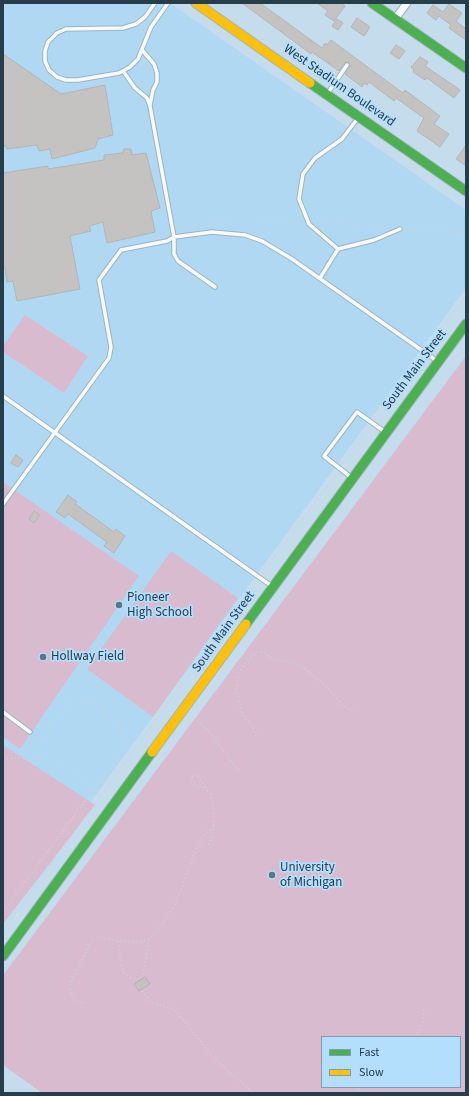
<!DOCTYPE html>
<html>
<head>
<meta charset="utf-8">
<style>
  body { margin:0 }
  #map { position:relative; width:469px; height:1096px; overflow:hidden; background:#c4dcec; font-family:"Source Sans 3",sans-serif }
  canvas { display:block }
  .frame { position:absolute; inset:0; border:4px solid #263d4c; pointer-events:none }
  .legend { position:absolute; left:321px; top:1036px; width:140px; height:52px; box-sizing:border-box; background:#b3dffd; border:1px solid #7b9eb6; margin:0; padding:5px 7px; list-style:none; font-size:12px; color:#263d4c }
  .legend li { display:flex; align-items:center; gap:8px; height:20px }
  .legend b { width:20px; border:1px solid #7b9eb6 }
</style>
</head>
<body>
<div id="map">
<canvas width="469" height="1096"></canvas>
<div class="frame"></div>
<ul class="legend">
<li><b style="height:5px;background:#4caf50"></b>Fast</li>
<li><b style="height:5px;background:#ffc107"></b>Slow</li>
</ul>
</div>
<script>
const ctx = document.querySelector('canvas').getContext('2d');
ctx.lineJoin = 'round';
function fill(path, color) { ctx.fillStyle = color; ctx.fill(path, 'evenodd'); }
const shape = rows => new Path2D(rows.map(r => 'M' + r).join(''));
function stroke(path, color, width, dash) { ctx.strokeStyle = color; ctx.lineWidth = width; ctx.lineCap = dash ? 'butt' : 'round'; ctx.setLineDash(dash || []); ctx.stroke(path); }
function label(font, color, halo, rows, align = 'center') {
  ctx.font = font + ' "Source Sans 3",sans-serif'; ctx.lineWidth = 3.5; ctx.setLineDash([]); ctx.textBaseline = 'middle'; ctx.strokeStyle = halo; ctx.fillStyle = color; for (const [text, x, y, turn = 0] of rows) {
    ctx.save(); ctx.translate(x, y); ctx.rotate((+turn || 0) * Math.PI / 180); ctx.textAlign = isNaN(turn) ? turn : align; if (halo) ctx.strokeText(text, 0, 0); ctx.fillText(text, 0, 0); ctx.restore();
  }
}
fill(shape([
  [3,3,170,3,466,210,466,288,3,922]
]), '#b1d8f2');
fill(shape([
  [25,315,88,356,64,393,3,352,3,346],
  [466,356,466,1093,42,1093,3,1065,4,974],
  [322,1037,460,1037,460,1087,322,1087],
  [3,482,139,576,20,749,3,737],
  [171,551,238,598,153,717,87,669],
  [3,745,95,805,3,924]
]), '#d9bbcf');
const building = shape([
  [242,3,260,3,322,48,325,43,327,45,331,40,403,93,405,90,440,116,434,124,449,134,440,147,417,131,424,118,396,98,394,101,369,82,367,85,364,83,362,87,345,74,350,66,349,63,345,62,339,71,312,52,311,54,242,3],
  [317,3,341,3,345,6,334,21,325,15,328,11,317,3],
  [449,4,462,13,456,21,466,29,466,40,449,28,451,25,439,16,436,20,427,13,433,5,443,12,449,4],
  [357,18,370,27,364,36,351,27,357,18],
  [337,19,343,23,338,30,332,26,337,19],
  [396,45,405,51,399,59,390,53,396,45],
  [3,54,61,94,105,85,113,135,98,139,95,148,52,159,50,149,39,151,37,145,7,149,6,146,3,146,3,54],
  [420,57,428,62,425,66,460,90,454,98,427,78,425,80,413,72,414,69,411,67,420,57],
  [466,145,466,166,456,159,466,145],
  [124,149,131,149,132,155,146,153,160,208,151,211,155,232,107,243,103,222,89,226,91,231,70,236,80,289,17,301,13,281,7,282,5,267,3,267,3,173,48,166,48,169,104,160,104,155,123,153,124,149],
  [16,455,23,460,18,467,11,463,16,455],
  [68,495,77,502,75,504,114,532,116,529,125,536,114,553,104,546,107,542,68,514,65,518,56,512,68,495],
  [34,511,40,515,34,523,29,519,34,511],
  [145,977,150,984,139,991,134,984,145,977]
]);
fill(building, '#c5c3c1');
stroke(building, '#b3b5b5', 1);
const lane = shape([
  [155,3,145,17,136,24,123,28,66,29,57,33,48,42,45,51,45,61,49,70,57,77,66,80,78,80,119,73,130,67,138,59,151,27,168,3],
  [142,50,154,64,157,73,157,82,153,90,150,105],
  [123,71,135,88,147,98,150,106,174,237,174,254,178,261,215,287],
  [328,93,347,65],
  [338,249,309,224,299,199,303,174,315,158,342,139,358,118],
  [320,278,338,249,374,240,400,229],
  [3,396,273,587],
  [352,478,324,456,357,412,385,432],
  [3,504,109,358,111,347,99,280,121,250,167,241,174,237,212,232,245,235,262,241,292,259,437,361],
  [3,712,30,732]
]);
const street = shape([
  [395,19,407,3]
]);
const fast = shape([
  [372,3,466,68],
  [310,83,466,191],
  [246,624,466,324],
  [3,956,152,752]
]);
const slow = shape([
  [196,3,310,83],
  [152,752,246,624]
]);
stroke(lane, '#9eb3c1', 5.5);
stroke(street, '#9eb3c1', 9);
stroke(fast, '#9eb3c1', 11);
stroke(slow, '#9eb3c1', 11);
stroke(shape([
  [314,221,388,227],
  [181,229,237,216,301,220],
  [406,229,466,233],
  [427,347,466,296],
  [373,416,394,388,408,375,420,356],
  [90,450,92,446],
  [343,463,367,426],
  [263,573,337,473],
  [194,718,209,731,239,771],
  [256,736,252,725,244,718,236,690,238,675,244,664,257,652,263,652,273,659,292,662,301,666,326,686,342,705,353,711],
  [3,758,49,759,65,765,89,785,90,794,3,912],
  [19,758,42,740,70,700,75,698,94,701,120,723,127,733,122,747,108,770,90,794],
  [194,775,198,776,205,787,197,787,190,782,190,778,194,775],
  [205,787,211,795,214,808,213,835,208,846],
  [3,930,256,583],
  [118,941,121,965,124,973,131,978,140,979,143,975,149,939],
  [142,991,150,1002,175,1010,212,1056,253,1093],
  [82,1003,76,1002,71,995,70,986,73,976,92,941,98,937,118,941,138,942,149,939,157,932,175,904,197,847,203,836,214,826],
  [416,1037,422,1025,424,1009],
  [355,1087,366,1093],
  [407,1087,408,1093]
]), '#cbd3d8', 1.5, [1, 3]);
stroke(lane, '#f6fafc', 3.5);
stroke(street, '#f6fafc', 7);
stroke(fast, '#4caf50', 9);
stroke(slow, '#ffc107', 9);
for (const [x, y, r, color] of [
  [119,605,4,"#5d7584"],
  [43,657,4,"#5d7584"],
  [272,875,4,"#5d7584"]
]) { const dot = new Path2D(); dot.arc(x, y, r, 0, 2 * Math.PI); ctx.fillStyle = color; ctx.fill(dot); stroke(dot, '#b3dffd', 1.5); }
label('13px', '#263d4c', '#b3dffd', [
  ["West Stadium Boulevard",339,86,35],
  ["South Main Street",415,370,-53],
  ["South Main Street",224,632,-54]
]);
label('13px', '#263d4c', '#b3dffd', [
  ["Pioneer",127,598],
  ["High School",127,613],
  ["Hollway Field",51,657],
  ["University",280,868],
  ["of Michigan",280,883]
], 'left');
</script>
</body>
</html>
